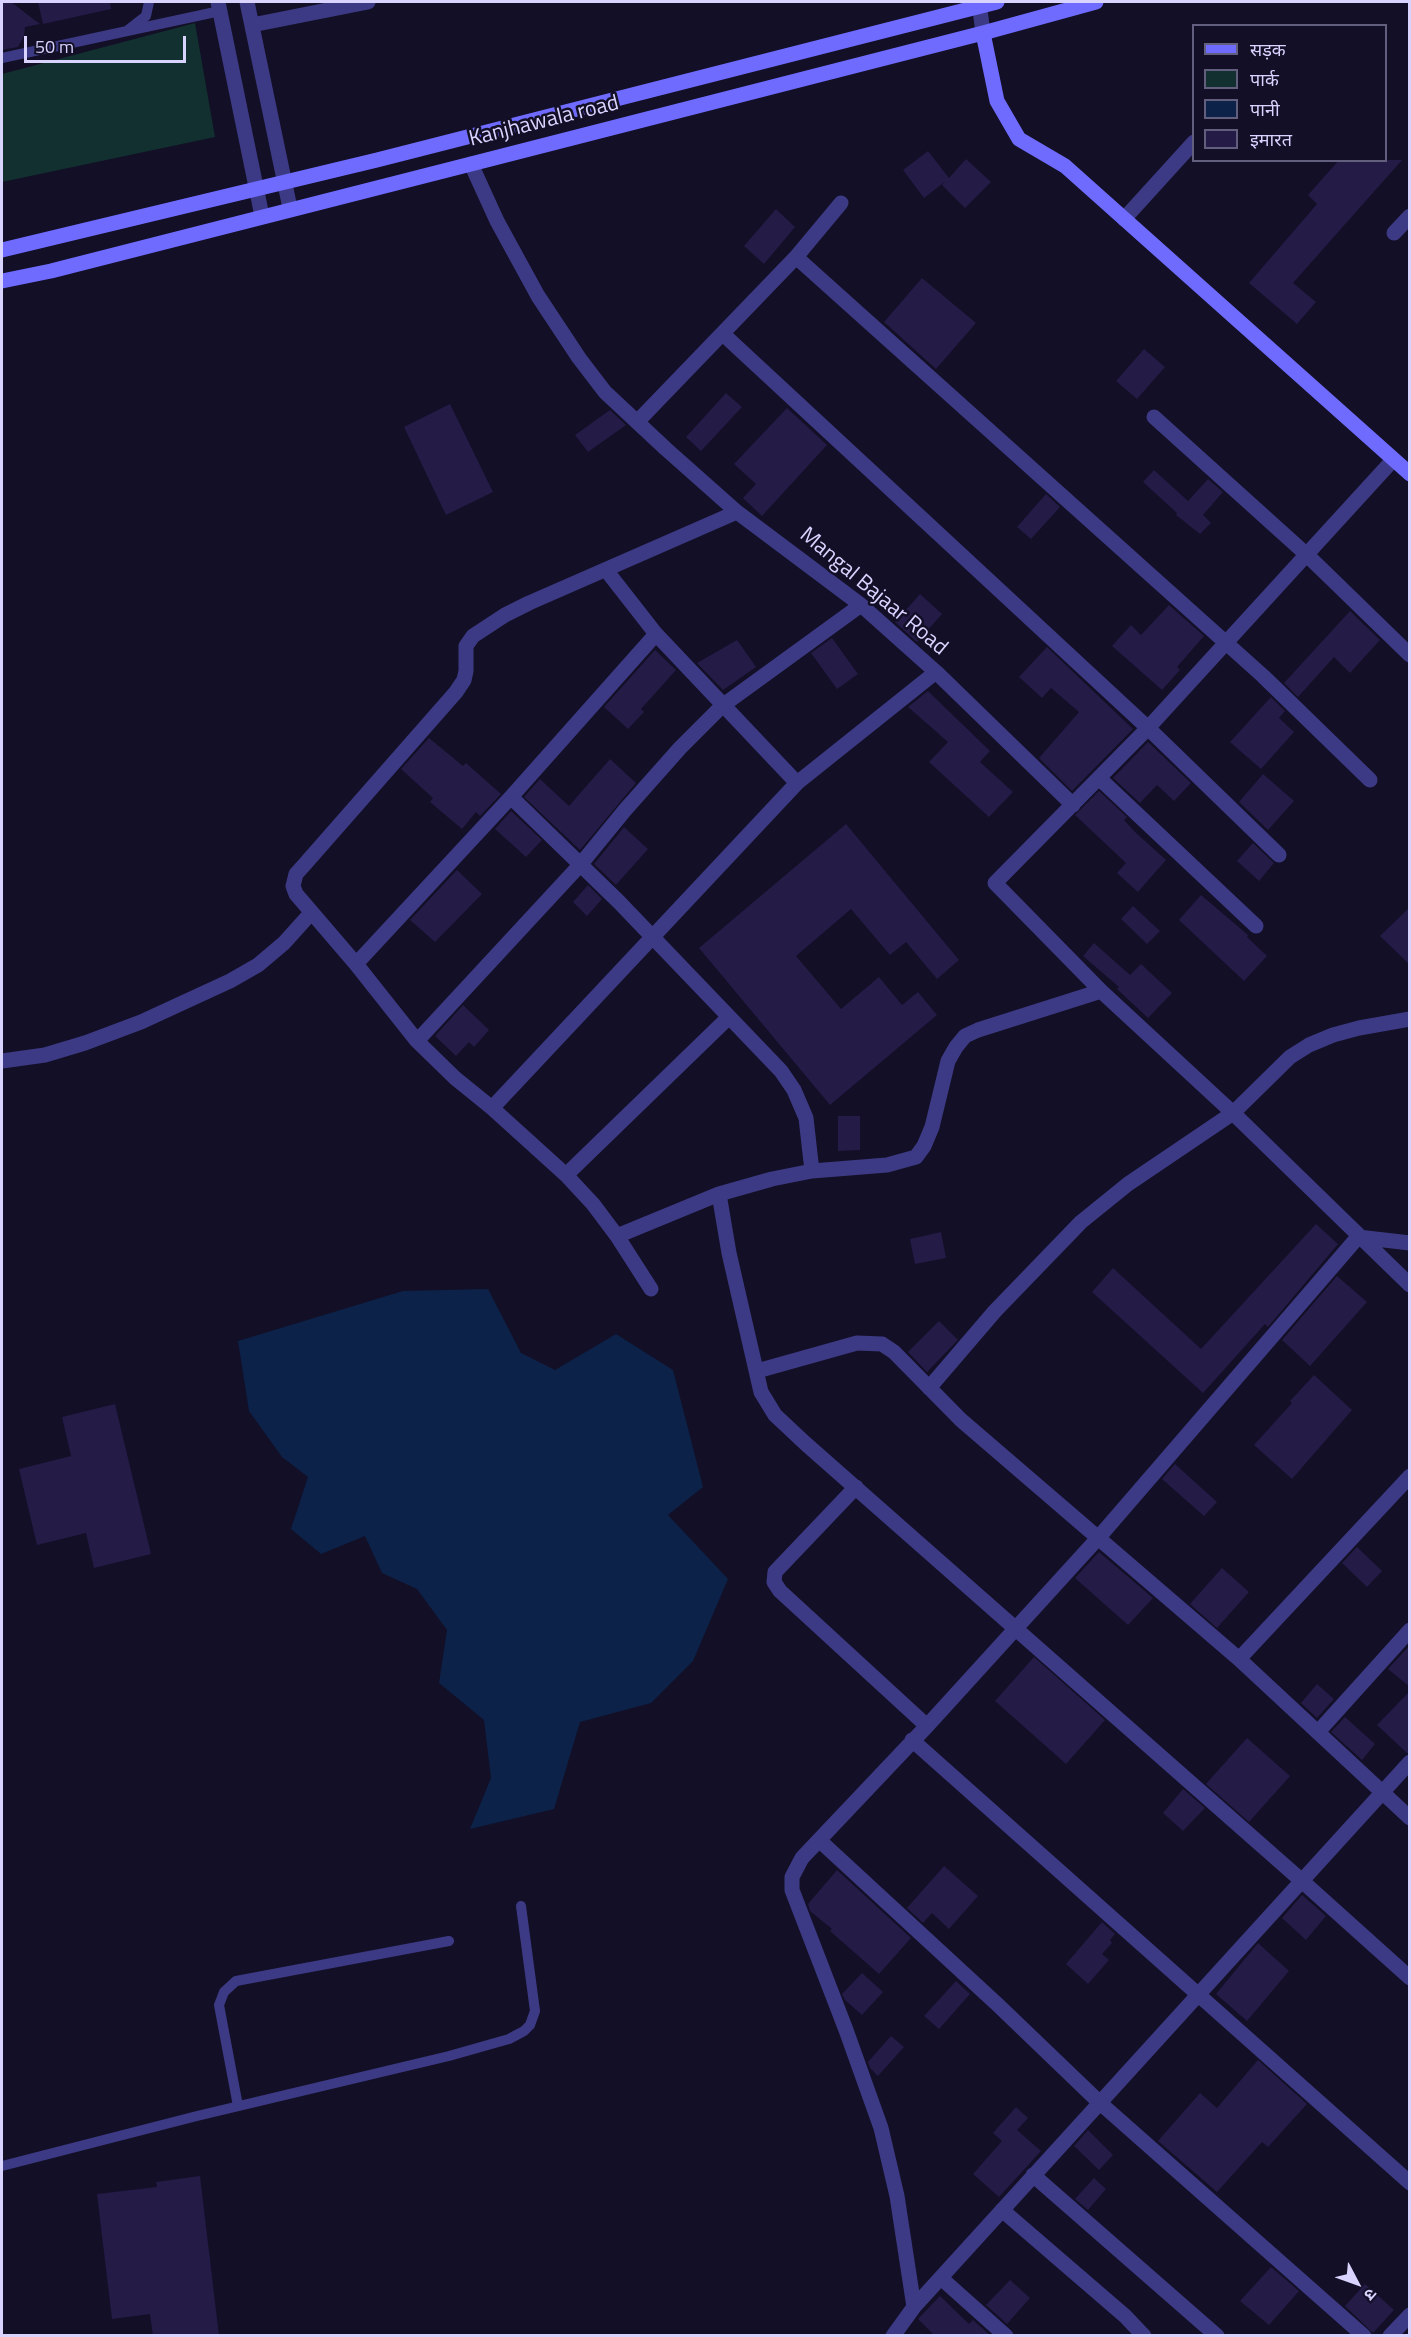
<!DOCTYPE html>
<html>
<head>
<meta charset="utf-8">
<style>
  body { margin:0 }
  #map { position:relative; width:1411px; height:2337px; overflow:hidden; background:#130f26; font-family:"Titillium Web","Noto Sans Devanagari",sans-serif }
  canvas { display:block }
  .frame { position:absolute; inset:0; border:3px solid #d9d4ff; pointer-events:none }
  .legend { position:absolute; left:1192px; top:24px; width:195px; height:138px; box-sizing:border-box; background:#130f26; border:2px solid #625e7d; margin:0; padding:8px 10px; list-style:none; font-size:18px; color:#d9d4ff }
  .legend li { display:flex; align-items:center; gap:12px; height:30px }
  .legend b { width:30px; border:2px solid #625e7d }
  .north { position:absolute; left:1327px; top:2253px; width:60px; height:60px; -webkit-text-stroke:4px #130f26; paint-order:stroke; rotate:131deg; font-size:16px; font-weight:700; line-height:24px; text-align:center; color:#d9d4ff }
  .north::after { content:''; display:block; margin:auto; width:21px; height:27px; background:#d9d4ff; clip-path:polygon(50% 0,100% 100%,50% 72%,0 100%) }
  .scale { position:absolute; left:24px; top:36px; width:162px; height:27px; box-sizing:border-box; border:3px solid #d9d4ff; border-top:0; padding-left:8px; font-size:18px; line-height:21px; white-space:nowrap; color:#d9d4ff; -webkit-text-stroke:4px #130f26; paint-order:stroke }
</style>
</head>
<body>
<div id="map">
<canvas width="1411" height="2337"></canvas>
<div class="frame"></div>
<ul class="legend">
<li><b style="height:8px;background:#6f6bff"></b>सड़क</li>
<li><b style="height:16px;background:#12302f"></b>पार्क</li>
<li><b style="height:16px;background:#0c2248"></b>पानी</li>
<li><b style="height:16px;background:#241b47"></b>इमारत</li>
</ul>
<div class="north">उ</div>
<div class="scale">50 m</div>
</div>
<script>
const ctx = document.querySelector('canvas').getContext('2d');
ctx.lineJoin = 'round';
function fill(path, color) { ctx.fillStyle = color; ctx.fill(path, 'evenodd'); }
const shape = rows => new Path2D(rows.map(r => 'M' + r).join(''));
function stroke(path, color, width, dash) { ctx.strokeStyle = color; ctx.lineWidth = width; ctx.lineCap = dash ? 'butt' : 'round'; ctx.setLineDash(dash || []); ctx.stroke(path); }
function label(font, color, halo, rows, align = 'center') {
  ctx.font = font + ' "Titillium Web",sans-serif'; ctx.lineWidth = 5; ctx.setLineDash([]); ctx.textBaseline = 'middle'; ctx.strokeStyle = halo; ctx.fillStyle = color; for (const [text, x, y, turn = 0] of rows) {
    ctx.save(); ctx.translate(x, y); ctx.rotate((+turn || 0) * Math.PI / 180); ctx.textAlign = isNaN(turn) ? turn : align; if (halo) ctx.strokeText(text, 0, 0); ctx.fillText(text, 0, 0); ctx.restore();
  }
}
fill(shape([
  [195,23,215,137,2,182,2,74]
]), '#12302f');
fill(shape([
  [488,1289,521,1353,555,1370,616,1334,673,1370,703,1487,668,1515,728,1579,693,1661,651,1703,580,1722,554,1809,470,1829,491,1778,484,1720,439,1683,447,1630,417,1589,382,1573,365,1536,321,1554,291,1529,308,1477,282,1457,249,1411,238,1341,403,1291]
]), '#0c2248');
fill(shape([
  [2,2,11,2,40,24,25,27,24,36,18,47,2,50],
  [38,2,110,2,111,9,43,24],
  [928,151,949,178,966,159,991,182,965,208,942,185,946,181,924,198,903,170],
  [1339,160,1402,160,1293,283,1316,302,1297,324,1249,283,1317,204,1308,195],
  [776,209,795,227,764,264,744,246],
  [922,278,976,323,936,369,884,322],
  [1144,349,1165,367,1137,399,1116,381],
  [726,393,742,407,701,451,686,437],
  [450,404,493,492,446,515,404,427],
  [787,408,827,445,762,516,743,498,756,484,734,464],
  [610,410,626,425,588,452,575,435],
  [1154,470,1188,501,1208,479,1223,492,1203,515,1211,523,1200,534,1176,515,1177,513,1143,482],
  [1046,494,1060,507,1031,539,1017,527],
  [920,594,942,614,917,642,895,622],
  [1169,605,1204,636,1177,667,1180,670,1162,690,1112,646,1131,625,1141,635],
  [1350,611,1380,640,1350,673,1334,657,1298,697,1284,683],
  [832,638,858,674,837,689,811,653],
  [737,640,756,667,723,690,697,663],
  [1047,647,1133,729,1072,791,1039,758,1079,712,1051,688,1042,698,1019,677],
  [655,650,676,670,641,709,644,712,628,729,604,707],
  [928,691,990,751,980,762,1013,792,989,817,929,762,948,742,908,707],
  [1271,697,1285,711,1279,718,1294,732,1261,769,1230,742],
  [429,738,463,766,466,763,501,794,480,816,476,812,462,829,430,802,433,798,401,769],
  [1148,742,1191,783,1174,801,1157,785,1140,803,1113,778],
  [610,759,636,783,580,850,524,797,540,779,569,806],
  [1263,774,1294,801,1268,830,1239,802],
  [1099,791,1127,817,1124,820,1135,832,1166,860,1138,892,1117,873,1126,863,1075,815],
  [511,811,542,840,526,857,495,829],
  [846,824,959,960,937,979,906,942,890,955,851,909,796,956,841,1009,879,977,902,1005,918,992,937,1015,830,1105,699,948],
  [624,827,648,849,616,885,594,864],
  [1253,843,1274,863,1259,881,1237,861],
  [457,870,482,894,435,942,410,920],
  [588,885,602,899,587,916,573,902],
  [1201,895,1248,935,1247,937,1267,956,1244,981,1179,920],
  [1133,906,1160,931,1147,944,1121,919],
  [1410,907,1410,965,1380,936],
  [1094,943,1130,975,1141,964,1172,993,1148,1018,1117,989,1119,987,1083,956],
  [463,1005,489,1030,474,1047,469,1042,456,1056,435,1036],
  [838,1116,860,1116,860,1150,838,1151],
  [1316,1224,1338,1244,1268,1327,1265,1324,1203,1393,1092,1292,1113,1268,1201,1349],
  [941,1232,946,1258,915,1264,910,1239],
  [1337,1276,1367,1302,1310,1366,1282,1340],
  [939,1321,958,1340,927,1372,908,1352],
  [1314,1375,1352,1410,1292,1479,1254,1445,1292,1403,1290,1401],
  [115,1404,151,1554,94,1568,86,1533,37,1545,19,1469,71,1456,62,1417],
  [1175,1464,1217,1502,1204,1516,1162,1479],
  [1357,1547,1382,1571,1367,1587,1342,1563],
  [1099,1552,1153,1598,1128,1625,1075,1578],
  [1222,1568,1249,1592,1217,1628,1190,1604],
  [1410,1645,1410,1687,1388,1669],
  [1034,1657,1105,1720,1066,1764,995,1701],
  [1317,1684,1334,1699,1317,1718,1301,1703],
  [1410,1691,1410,1753,1407,1753,1377,1725],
  [1345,1717,1375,1744,1362,1760,1331,1732],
  [1247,1738,1290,1776,1249,1822,1206,1784],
  [1183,1789,1205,1808,1183,1831,1163,1813],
  [944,1866,978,1896,949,1929,932,1913,923,1923,907,1908],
  [837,1870,911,1938,879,1974,830,1931,832,1929,810,1911,808,1904],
  [1302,1895,1326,1916,1306,1940,1282,1918],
  [1102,1922,1115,1934,1110,1940,1112,1943,1102,1954,1109,1960,1088,1984,1066,1964],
  [1258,1943,1289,1971,1247,2021,1216,1994],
  [862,1973,883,1992,862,2015,845,2000,842,1994],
  [956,1981,970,1994,939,2029,924,2016],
  [891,2036,904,2047,878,2076,870,2068,868,2062],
  [1258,2060,1307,2104,1268,2147,1262,2142,1217,2192,1158,2141,1200,2093,1217,2108],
  [1016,2107,1028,2118,1017,2130,1041,2151,999,2197,973,2174,1002,2141,993,2133],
  [1088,2130,1113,2155,1099,2170,1074,2146],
  [200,2176,219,2336,153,2336,150,2314,112,2319,97,2194,157,2187,156,2182],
  [1094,2178,1106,2189,1088,2210,1075,2199],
  [1271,2267,1299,2291,1269,2325,1240,2301],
  [1010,2280,1030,2298,1007,2324,986,2305],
  [1365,2284,1394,2310,1373,2333,1345,2306],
  [940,2296,969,2324,973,2320,991,2336,935,2336,918,2319]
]), '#241b47');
stroke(shape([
  [128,30,146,16,149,2],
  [2,58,220,11],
  [238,2106,219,2005,224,1992,236,1981,449,1941],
  [2,2166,197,2116,449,2056,509,2039,524,2031,530,2025,535,2011,521,1906]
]), '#3d3a85', 10);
stroke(shape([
  [218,2,262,216],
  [247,2,290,208],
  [979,2,983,33],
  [252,25,368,2],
  [471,164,497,221,538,296,579,358,605,392,666,449,737,512,861,605,936,672,1073,805],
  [1124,219,1194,142],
  [1394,233,1410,216],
  [796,257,1263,676,1370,780],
  [723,334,1148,728,1279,855],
  [1154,417,1307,555,1410,655],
  [637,422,796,257,841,203],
  [1393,460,1148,728,995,883,1101,991,1233,1113,1410,1285],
  [606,570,656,634,797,783],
  [1100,779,1256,926],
  [511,797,619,902,781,1071,794,1090,806,1118,812,1171],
  [356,964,511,797,656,634],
  [417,1041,580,865,625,810,680,748,722,706,861,605],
  [2,1061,45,1055,85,1043,141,1022,230,981,258,965,284,943,311,913],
  [492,1108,797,783,936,672],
  [566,1175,729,1017],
  [719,1194,729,1253,761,1392,775,1415,806,1444,1302,1881,1410,1978],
  [617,1236,719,1194,772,1179,812,1171,887,1165,916,1157,924,1146,932,1127,948,1061,956,1047,965,1036,978,1030,1101,991],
  [651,1289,617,1236,593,1204,566,1175,492,1108,455,1078,417,1041,356,964,296,894,293,886,296,874,305,864,456,692,464,680,466,671,466,646,473,636,505,615,529,603,737,512],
  [757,1371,857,1343,882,1344,894,1352,961,1420,1239,1659,1410,1818],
  [929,1388,995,1311,1081,1222,1128,1184,1233,1113,1290,1057,1309,1045,1333,1035,1359,1028,1410,1019],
  [856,1487,775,1572,774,1582,780,1591,927,1726],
  [1239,1659,1410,1476],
  [1318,1732,1410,1630],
  [912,1740,1410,2183],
  [819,1840,998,2005,1099,2102,1364,2336],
  [1033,2175,1217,2336],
  [1002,2210,1125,2316,1144,2336],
  [941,2278,1006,2336],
  [914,2307,897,2196,881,2128,846,2030,792,1890,792,1877,802,1858,927,1726,1099,1537,1358,1237,1410,1243],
  [893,2336,914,2307,1410,1762],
  [1390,2336,1410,2315]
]), '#3d3a85', 15);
stroke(shape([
  [983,33,997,101,1019,139,1065,166,1410,474],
  [2,250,377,160,997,2],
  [2,281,51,271,471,164,983,33,1096,2]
]), '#6f6bff', 15);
label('22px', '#d9d4ff', '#130f26', [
  ["Kanjhawala road",544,122,-14],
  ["Mangal Bajaar Road",873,592,40]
]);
</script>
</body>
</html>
